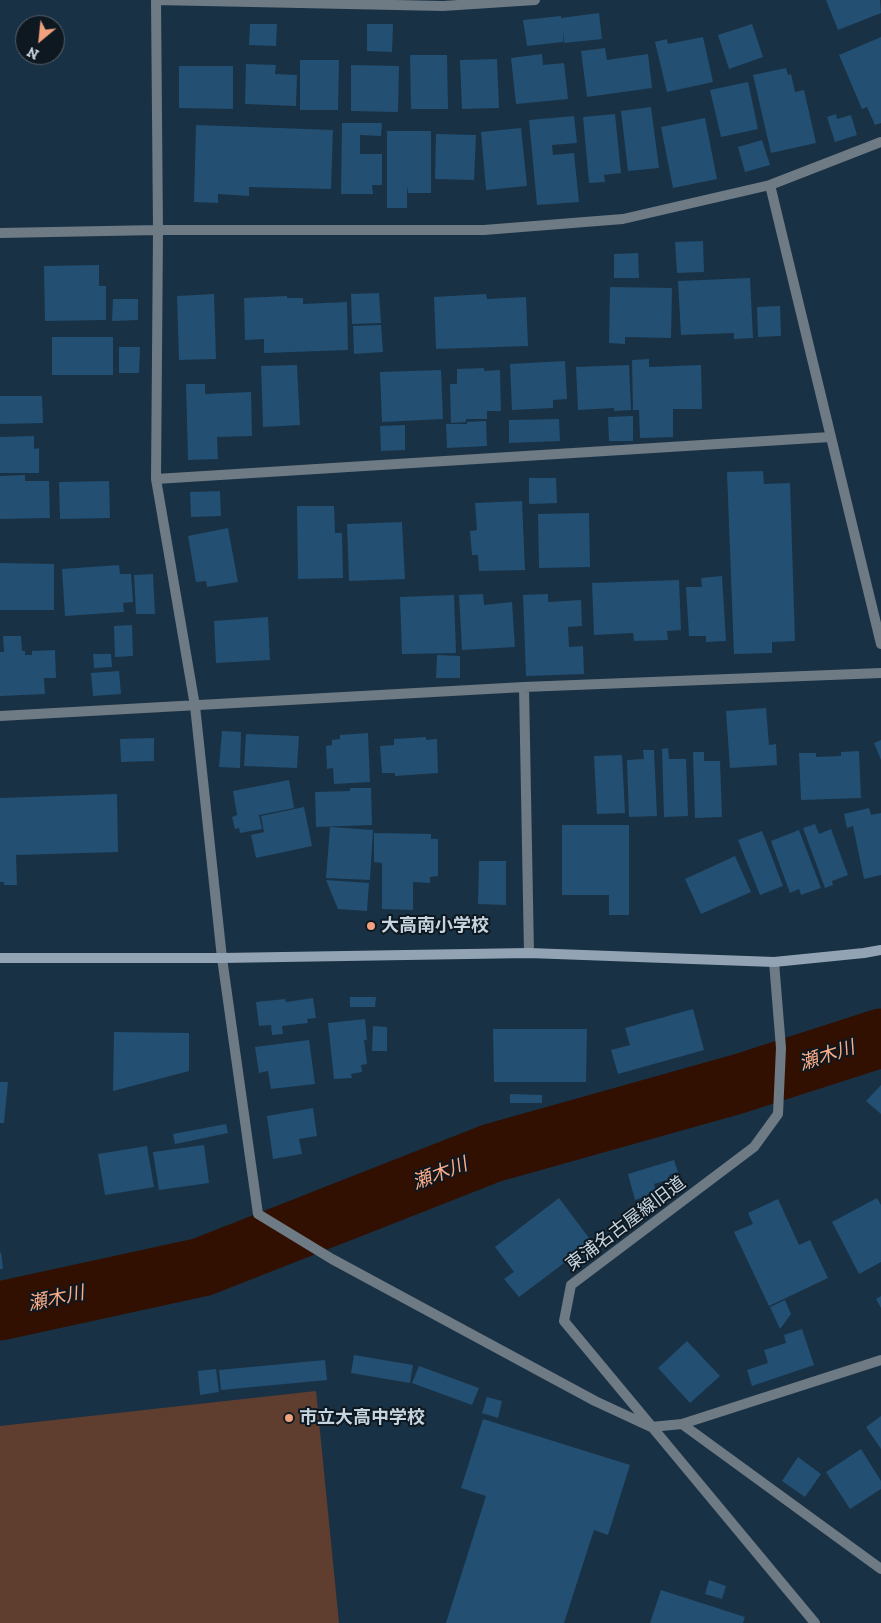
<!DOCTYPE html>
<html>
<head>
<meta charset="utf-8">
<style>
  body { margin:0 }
  #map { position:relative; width:881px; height:1623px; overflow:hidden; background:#193144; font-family:"Zilla Slab",serif }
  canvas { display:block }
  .north { position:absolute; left:15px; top:15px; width:50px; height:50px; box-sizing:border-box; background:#0e1820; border:1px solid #58636d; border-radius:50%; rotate:208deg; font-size:14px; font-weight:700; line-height:20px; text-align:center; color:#c6d4e0 }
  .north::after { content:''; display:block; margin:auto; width:18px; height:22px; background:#f1a17d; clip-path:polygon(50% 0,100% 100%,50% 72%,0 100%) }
</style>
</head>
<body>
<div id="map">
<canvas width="881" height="1623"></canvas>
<div class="north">N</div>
</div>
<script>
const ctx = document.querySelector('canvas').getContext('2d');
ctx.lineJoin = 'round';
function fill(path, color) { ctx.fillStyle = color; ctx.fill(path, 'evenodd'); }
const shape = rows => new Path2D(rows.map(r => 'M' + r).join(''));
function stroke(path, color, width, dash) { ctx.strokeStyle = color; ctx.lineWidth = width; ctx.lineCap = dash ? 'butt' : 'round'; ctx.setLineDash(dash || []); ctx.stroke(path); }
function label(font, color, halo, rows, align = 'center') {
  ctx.font = font + ' "Zilla Slab","Noto Sans JP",serif'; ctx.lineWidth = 4; ctx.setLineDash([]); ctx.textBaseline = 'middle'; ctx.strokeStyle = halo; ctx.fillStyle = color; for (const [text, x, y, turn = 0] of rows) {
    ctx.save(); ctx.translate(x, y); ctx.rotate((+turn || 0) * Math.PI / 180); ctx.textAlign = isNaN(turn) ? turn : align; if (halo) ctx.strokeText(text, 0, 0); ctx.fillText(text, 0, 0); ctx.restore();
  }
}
fill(shape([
  [316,1391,339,1623,0,1623,0,1426]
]), '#5f3e2f');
stroke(shape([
  [0,1311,202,1267,492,1153,738,1084,881,1038]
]), '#311002', 59);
fill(shape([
  [826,0,880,0,881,13,838,30],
  [599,13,602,39,564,43,563,32,563,42,527,46,523,20,561,16,561,18],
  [250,24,277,24,276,46,249,45],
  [367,24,393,24,392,52,367,51],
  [752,24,763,57,729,69,718,35],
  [703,37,713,82,667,92,655,42,667,39,668,44],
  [881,37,881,123,875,125,867,107,862,109,839,55],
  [605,48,607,60,648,54,652,88,587,97,581,51],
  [542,54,543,65,564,63,568,99,516,104,511,58],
  [410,55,447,55,448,109,411,109],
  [497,59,499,108,462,109,460,60],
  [300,60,339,60,338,110,300,110],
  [246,64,276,65,275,74,297,75,296,106,245,104],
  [351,65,399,66,398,112,351,111],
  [179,66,233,66,233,109,179,108],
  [786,68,788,75,791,74,795,92,804,90,816,143,771,153,753,75],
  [748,82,758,129,721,137,710,90],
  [651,107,659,168,628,171,621,111],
  [615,114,621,173,604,175,605,182,589,183,583,117],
  [836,114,837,119,851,115,857,135,835,142,827,117],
  [574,116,577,143,552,145,553,155,574,153,579,202,537,205,529,120],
  [705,118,717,179,673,188,661,127],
  [342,123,382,123,381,136,360,135,360,154,382,154,382,185,372,185,373,194,341,194],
  [196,125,333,130,331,189,249,187,249,196,218,194,218,203,194,202],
  [521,128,527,186,486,190,481,132],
  [387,131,431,131,431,193,408,193,407,186,407,208,387,208],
  [436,134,476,135,474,180,435,179],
  [762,140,770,165,745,172,738,147],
  [703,241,704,272,677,273,675,242],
  [638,253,639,278,614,278,614,254],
  [99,265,99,286,106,286,106,320,45,321,44,266],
  [750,278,753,338,734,339,734,333,681,335,678,281],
  [610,287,672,288,671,338,625,337,625,344,609,343],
  [379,293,381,323,352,324,351,294],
  [214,294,216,359,179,360,177,296],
  [486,294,487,299,526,297,528,346,436,349,434,297],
  [287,296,287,298,303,298,303,304,347,302,348,350,264,353,264,339,245,340,244,298],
  [113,299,138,299,138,320,112,321],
  [780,306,781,336,758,337,757,307],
  [381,325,383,352,354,354,353,326],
  [52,337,113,337,113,375,52,375],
  [119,347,140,347,139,373,119,373],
  [649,359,649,367,701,365,702,409,673,409,673,437,640,438,639,410,633,410,632,360],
  [565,361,567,399,553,400,553,408,512,410,510,364],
  [297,365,300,425,263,427,261,366],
  [629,365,631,410,614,411,614,408,578,410,576,367],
  [484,368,484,371,500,370,501,411,487,411,487,419,466,419,466,422,451,423,450,384,457,384,457,369],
  [441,370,443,419,382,422,380,372],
  [186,384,205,384,205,394,251,392,252,436,217,437,218,459,188,460],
  [0,396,42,396,43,423,0,424],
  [633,416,633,441,609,441,608,417],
  [559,419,560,441,509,443,509,420],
  [486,421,487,446,447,448,446,424,467,424,467,422],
  [405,425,405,450,381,451,380,426],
  [34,436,34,449,39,448,39,473,0,473,0,437],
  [763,471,764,484,790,483,795,641,772,642,772,653,734,654,727,472],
  [25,475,25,481,49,481,50,518,0,519,0,476],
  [529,478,556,478,557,503,529,504],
  [109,481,110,518,60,519,59,482],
  [220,491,221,516,191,517,190,492],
  [522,501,525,570,479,571,478,555,472,555,470,531,477,530,475,503],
  [297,506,334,506,335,533,342,533,343,578,298,579],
  [589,513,590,567,539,568,538,514],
  [402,522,405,579,349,581,347,524],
  [228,528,238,582,207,587,206,581,196,582,188,536],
  [0,563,54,564,54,610,0,610],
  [119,565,120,574,131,574,133,602,123,603,124,612,65,616,62,569],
  [153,574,155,614,136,614,134,575],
  [722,576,726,641,706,642,706,636,689,636,686,587,702,587,701,578],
  [679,580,681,630,667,631,668,640,634,641,633,633,594,635,592,583],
  [483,594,484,605,512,602,515,647,462,650,459,595],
  [548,594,548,602,581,600,582,626,568,627,569,647,583,646,584,674,526,676,523,595],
  [454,595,456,653,402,654,400,597],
  [268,617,270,660,216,663,214,621],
  [132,625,133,656,115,657,114,626],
  [3,636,21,636,22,651,25,651,25,655,32,655,32,651,55,650,56,678,44,678,45,694,0,696,0,652,4,652],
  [93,654,111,654,112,667,94,668],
  [437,655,460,656,460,678,436,678],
  [119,671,121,694,93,696,91,673],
  [766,708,769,745,776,744,777,765,730,768,726,711],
  [222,731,241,732,240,768,219,767],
  [368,733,370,782,334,784,333,768,327,769,326,746,332,745,332,740,340,739,340,735],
  [246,734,299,736,297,768,244,766],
  [426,737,426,740,437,739,438,773,395,776,395,773,382,773,380,746,394,745,394,739],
  [154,738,154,761,121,762,120,739],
  [881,740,881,760,874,743],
  [668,748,669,759,686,759,688,816,664,817,662,749],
  [643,750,654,750,657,816,629,817,627,760,644,759],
  [859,751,861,798,801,800,799,753,816,753,816,757,841,756,841,752],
  [693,752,704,752,704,761,720,761,722,817,695,818],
  [622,755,625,813,597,814,594,756],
  [289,780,294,808,259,815,262,829,240,833,239,828,235,829,232,817,237,815,233,791],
  [350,788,371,788,372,825,316,827,315,792,350,791],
  [117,794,118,852,16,855,17,885,4,885,4,882,0,882,0,798],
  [304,807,312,846,256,858,251,835,264,832,261,816],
  [869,808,871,815,881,813,881,875,864,879,853,826,847,828,844,814],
  [815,824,819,834,831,829,848,875,832,881,833,885,825,888,803,828],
  [562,825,629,825,629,915,609,915,609,895,562,895],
  [330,827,373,830,370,880,326,878],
  [799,830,821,888,801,895,799,889,790,893,771,841],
  [762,831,783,886,760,895,738,840],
  [374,833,431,834,431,839,438,839,438,876,430,877,430,883,413,882,413,910,382,909,382,863,374,862],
  [735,856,751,892,701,914,685,879],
  [479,861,506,861,506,905,478,904],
  [326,880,369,883,367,911,338,909],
  [350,997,376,997,375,1007,350,1007],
  [313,998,316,1018,307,1019,308,1023,282,1026,283,1034,272,1035,271,1025,259,1026,256,1002,285,999,286,1002],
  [693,1009,704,1050,618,1074,611,1050,630,1045,625,1028],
  [365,1019,367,1040,364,1040,367,1064,361,1065,362,1072,351,1074,352,1078,334,1079,328,1023],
  [373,1026,387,1027,387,1051,372,1051],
  [493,1029,587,1029,586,1082,494,1082],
  [114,1032,189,1033,189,1071,113,1091],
  [309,1040,315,1084,271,1089,268,1071,259,1073,255,1047],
  [0,1082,8,1082,4,1123,0,1123],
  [881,1085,881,1114,866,1101],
  [510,1094,542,1095,542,1103,510,1103],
  [313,1108,317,1136,299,1139,302,1154,273,1159,267,1116],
  [226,1124,228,1133,175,1144,173,1134],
  [204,1145,209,1183,159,1190,153,1152],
  [147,1146,154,1187,105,1195,98,1154],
  [674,1160,678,1172,669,1175,671,1179,654,1184,656,1193,635,1200,628,1174],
  [559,1198,592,1242,519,1297,504,1279,514,1272,495,1247],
  [877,1198,881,1205,881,1262,859,1274,832,1222],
  [778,1199,799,1245,810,1240,828,1278,769,1306,734,1232,753,1224,748,1213],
  [1,1252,3,1269,0,1269,0,1253],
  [881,1296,881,1308,876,1299],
  [785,1300,791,1314,780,1329,770,1307],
  [802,1329,814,1365,752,1386,747,1370,768,1363,764,1350,786,1343,784,1335],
  [687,1341,720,1376,690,1403,658,1368],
  [354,1355,413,1365,410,1383,351,1373],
  [325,1360,327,1380,221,1390,219,1370],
  [419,1366,479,1388,472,1405,412,1383],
  [216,1369,219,1392,200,1395,198,1371],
  [487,1397,502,1401,498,1418,482,1413],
  [881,1416,881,1449,866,1427],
  [483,1419,630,1465,608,1535,594,1530,564,1623,446,1623,486,1496,461,1488],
  [861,1449,881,1481,881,1489,850,1509,826,1472],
  [798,1457,821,1474,805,1497,782,1481],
  [709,1580,726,1586,722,1599,705,1594],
  [661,1590,745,1617,743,1623,650,1623]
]), '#234f72');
stroke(shape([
  [156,0,158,230,156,479,195,706,222,958,258,1214,332,1259,595,1401,651,1427,682,1424,881,1360],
  [156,0,443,6,535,0],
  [770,185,881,644],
  [0,233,158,230,484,230,623,219,770,185,881,142],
  [156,479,830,437],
  [524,687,529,953],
  [0,716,524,687,881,673],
  [774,962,781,1048,778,1114,754,1147,571,1285,564,1321,815,1623],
  [682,1424,881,1569]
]), '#6e7a84', 10);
stroke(shape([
  [0,958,222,958,529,953,774,962,864,953,881,950]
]), '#92a4b4', 10);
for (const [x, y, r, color] of [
  [371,926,5,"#f1a17d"],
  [289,1418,5,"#f1a17d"]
]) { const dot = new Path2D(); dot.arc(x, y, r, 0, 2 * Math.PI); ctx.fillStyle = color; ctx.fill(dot); stroke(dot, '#0e1820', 2); }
label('bold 18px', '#c6d4e0', '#0e1820', [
  ["大高南小学校",381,926],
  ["市立大高中学校",299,1418]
], 'left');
label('18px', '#c6d4e0', '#0e1820', [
  ["東浦名古屋線旧道",626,1224,-37]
]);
label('italic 19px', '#faab87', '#0e1820', [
  ["瀬木川",827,1056,-18],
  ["瀬木川",440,1174,-21],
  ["瀬木川",56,1299,-12]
]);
</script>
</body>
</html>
